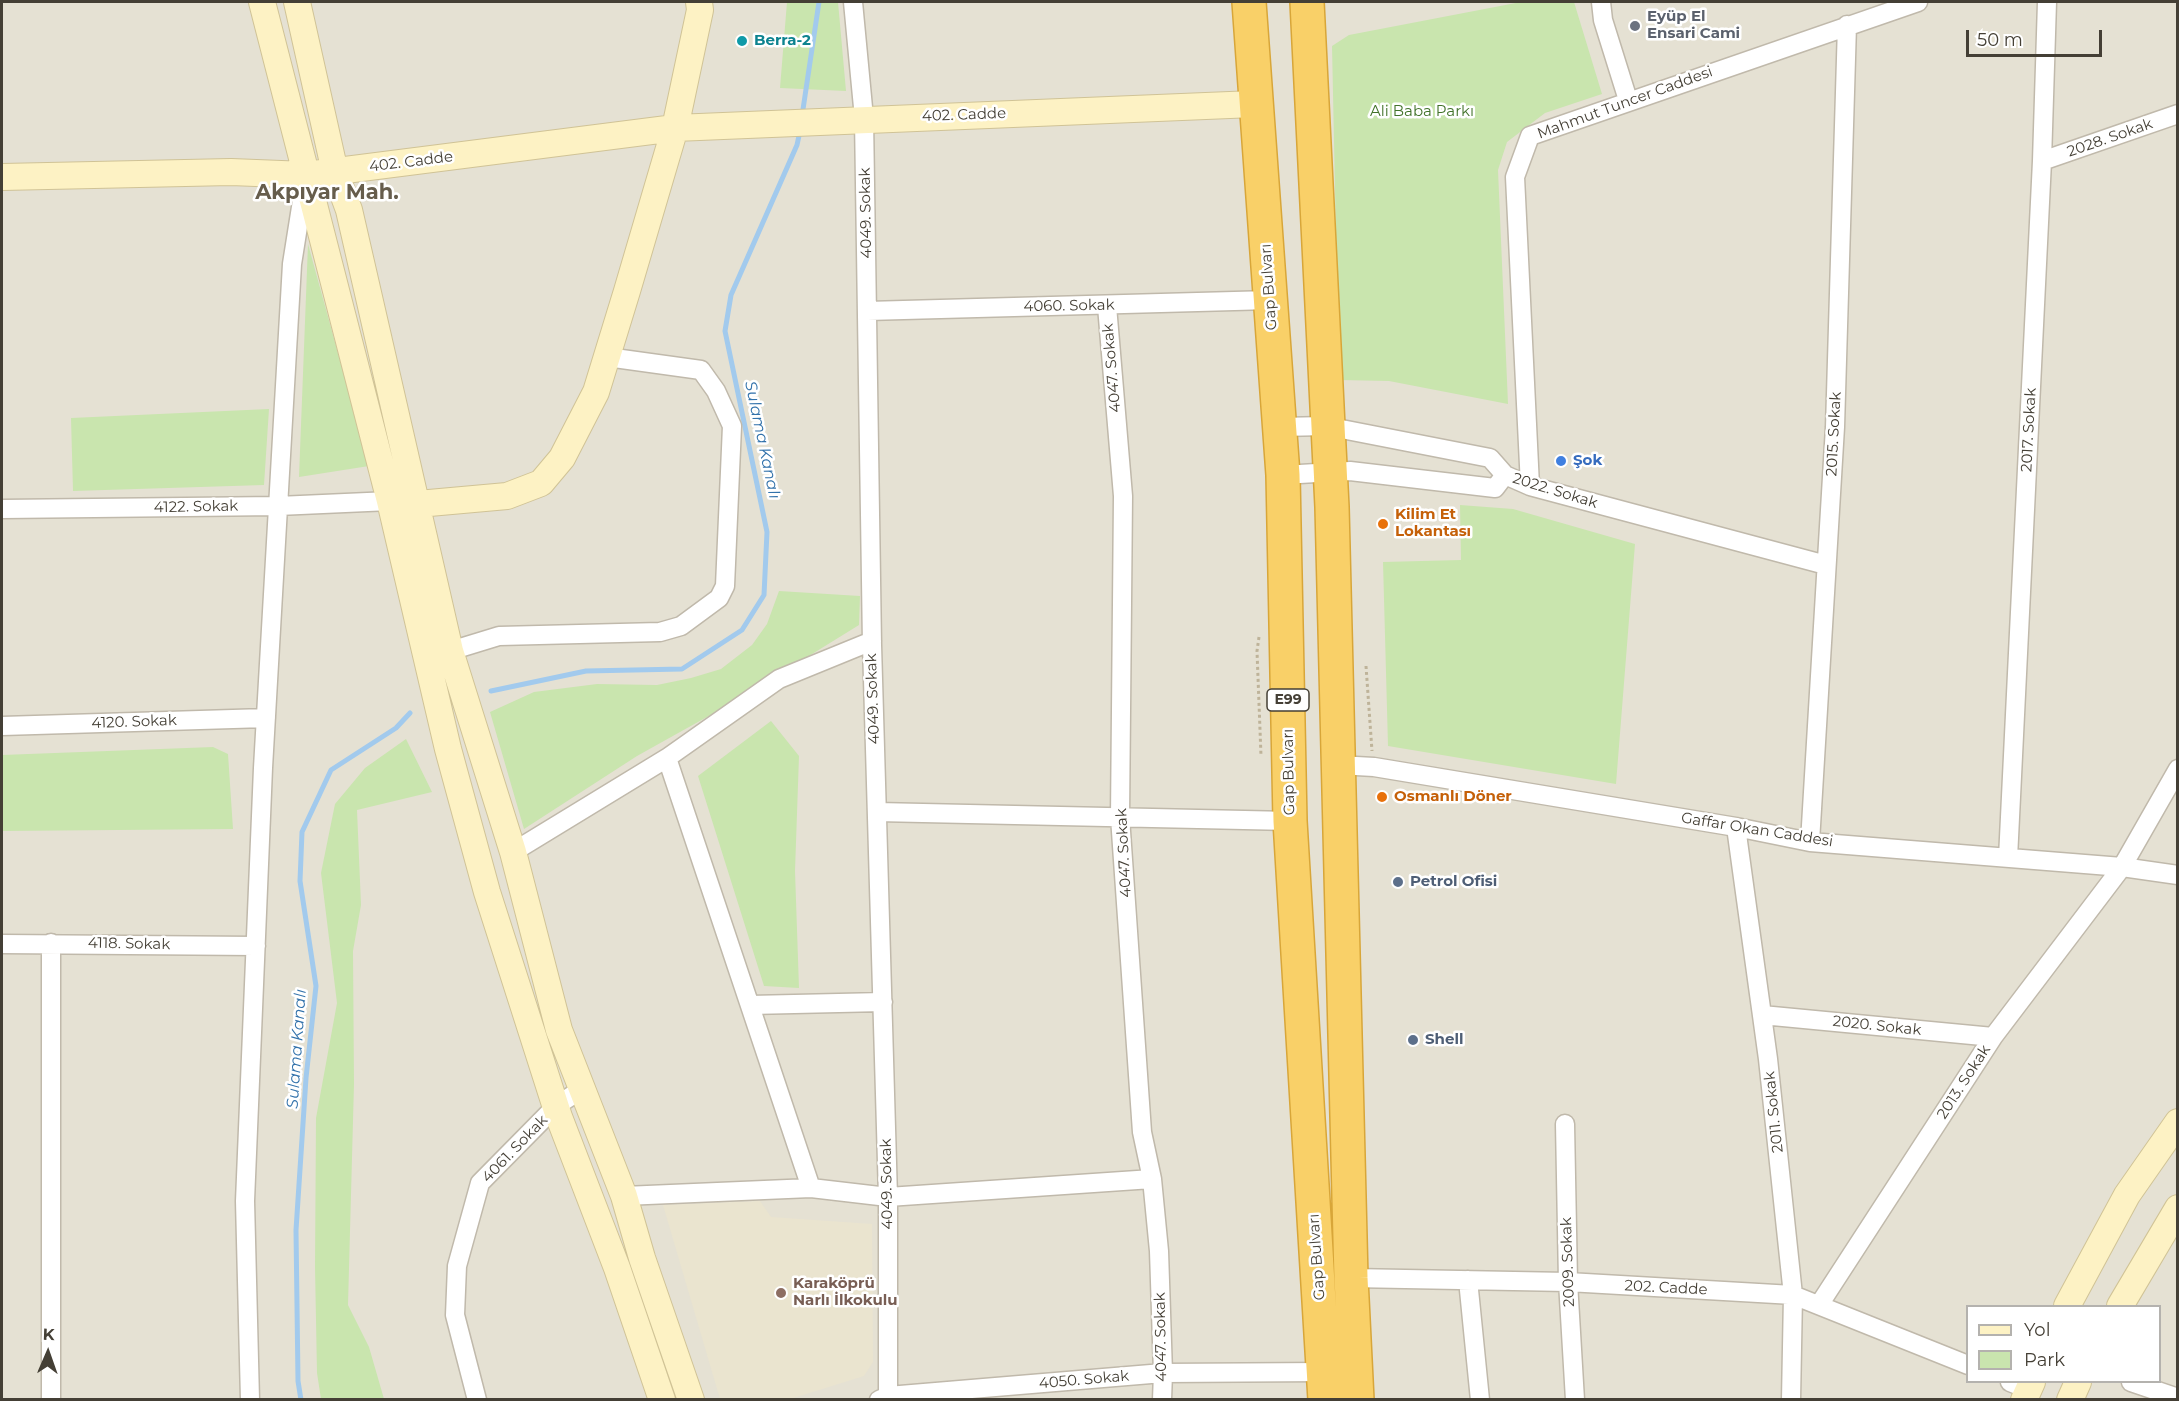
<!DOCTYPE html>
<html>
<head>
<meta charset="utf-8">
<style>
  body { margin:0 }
  #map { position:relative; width:2179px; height:1401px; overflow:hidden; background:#f2eee5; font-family:Montserrat,sans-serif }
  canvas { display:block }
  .frame { position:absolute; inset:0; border:3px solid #443f35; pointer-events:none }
  .legend { position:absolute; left:1966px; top:1305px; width:195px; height:78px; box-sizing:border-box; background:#fff; border:2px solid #b4b2ae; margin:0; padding:8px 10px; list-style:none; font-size:18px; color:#443f35 }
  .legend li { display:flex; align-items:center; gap:12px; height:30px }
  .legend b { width:30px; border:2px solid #b4b2ae }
  .north { position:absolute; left:18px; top:1323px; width:60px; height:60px; -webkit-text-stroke:4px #fff; paint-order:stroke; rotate:2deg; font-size:16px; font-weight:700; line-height:24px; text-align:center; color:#443f35 }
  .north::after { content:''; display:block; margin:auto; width:21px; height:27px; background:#443f35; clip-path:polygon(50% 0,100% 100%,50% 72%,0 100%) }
  .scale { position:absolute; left:1966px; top:30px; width:136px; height:27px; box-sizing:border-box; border:3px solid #443f35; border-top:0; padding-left:8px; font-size:18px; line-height:21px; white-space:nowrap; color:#443f35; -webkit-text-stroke:4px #fff; paint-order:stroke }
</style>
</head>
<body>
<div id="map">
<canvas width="2179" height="1401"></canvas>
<div class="frame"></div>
<ul class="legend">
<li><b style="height:8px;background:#fdf2c4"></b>Yol</li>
<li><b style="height:16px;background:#c9e5ae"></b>Park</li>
</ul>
<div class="north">K</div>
<div class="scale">50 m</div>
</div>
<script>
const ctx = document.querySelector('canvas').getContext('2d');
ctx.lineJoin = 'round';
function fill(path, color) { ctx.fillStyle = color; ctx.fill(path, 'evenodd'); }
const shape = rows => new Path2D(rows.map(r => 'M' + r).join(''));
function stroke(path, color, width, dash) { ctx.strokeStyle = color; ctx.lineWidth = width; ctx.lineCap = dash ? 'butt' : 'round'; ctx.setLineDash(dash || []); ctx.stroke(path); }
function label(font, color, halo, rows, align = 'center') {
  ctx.font = font + ' Montserrat,sans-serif'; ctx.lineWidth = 5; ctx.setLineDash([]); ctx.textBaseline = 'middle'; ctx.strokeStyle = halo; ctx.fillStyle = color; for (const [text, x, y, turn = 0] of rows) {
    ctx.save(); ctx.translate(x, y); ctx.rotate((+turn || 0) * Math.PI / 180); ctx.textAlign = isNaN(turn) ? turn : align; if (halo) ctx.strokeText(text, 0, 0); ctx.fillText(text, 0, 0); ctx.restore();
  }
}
fill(shape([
  [2,2,2177,2,2177,1399,2,1400],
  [1968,1306,2160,1306,2160,1382,1968,1382]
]), '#e5e1d3');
fill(shape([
  [760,1201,771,1217,872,1224,873,1362,864,1376,790,1399,720,1399,663,1205]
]), '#eae4cf');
fill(shape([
  [787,2,838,2,846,91,780,88],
  [1521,2,1574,2,1602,94,1545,113,1507,142,1498,170,1508,404,1389,381,1339,380,1332,46,1349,35],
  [308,244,369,466,299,477],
  [269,409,264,485,73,491,71,418],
  [1460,505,1513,509,1635,544,1616,784,1388,746,1383,562,1461,560],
  [779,591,860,596,859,625,741,698,637,756,524,829,490,712,534,692,597,684,657,685,691,678,721,669,752,645,767,624],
  [771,721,799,756,795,871,799,988,764,986,698,776],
  [406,739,432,792,357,810,361,905,353,951,354,1084,348,1305,369,1347,384,1399,321,1399,317,1373,315,1267,316,1118,337,1003,321,873,335,804,365,768],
  [213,747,228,754,233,829,2,831,2,755]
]), '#c9e5ae');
stroke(shape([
  [802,116,819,2],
  [491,691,586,671,682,669,742,630,764,595,767,532,725,331,731,295,797,145,800,131],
  [301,1400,298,1381,296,1230,306,1078,316,986,300,881,302,832,331,770,396,728,410,713]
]), '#a2caed', 5);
const street = shape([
  [853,2,864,118,872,645,888,1197,888,1396],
  [1601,2,1603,20,1628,100],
  [2042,161,2178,114],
  [1107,306,1123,496,1120,817,1142,1132,1152,1179,1159,1251,1163,1373,1162,1400],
  [867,311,1271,300],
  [1280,427,1326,426,1490,458,1505,475],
  [1283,475,1350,471,1495,488,1505,475,1530,486,1826,565],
  [1530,486,1515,177,1530,136,1918,2],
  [2,509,278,506,390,501],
  [450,651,499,636,660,632,681,626,719,598,725,586,732,426,716,391,701,370,607,357],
  [2,726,266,718],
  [667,758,811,1188],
  [1338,765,1374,767,1736,827,1810,842,2122,867,2178,875],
  [877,812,1290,821],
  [1736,827,1768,1059,1793,1295,1791,1400],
  [1810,842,1835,427,1847,25],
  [513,852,667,758,779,679,872,641],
  [2008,858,2042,161,2047,2],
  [2,944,256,946],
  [750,1005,883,1002],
  [1762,1015,1993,1037],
  [1565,1124,1568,1282,1575,1400],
  [624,1196,811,1188,888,1197,1152,1179],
  [1351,1278,1568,1282,1793,1295,1968,1365],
  [1468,1280,1480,1400],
  [1819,1305,1993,1037,2122,867,2178,769],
  [2010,1382,2028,1389],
  [2131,1382,2178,1398],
  [51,1400,51,943],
  [250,1400,245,1201,263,768,292,264,305,182],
  [477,1400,455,1315,457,1266,480,1183,556,1106,582,1089],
  [879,1400,888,1396,1163,1373,1325,1372]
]);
const secondary = shape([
  [262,2,390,501,448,749,487,892,559,1117,617,1268,662,1400],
  [297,2,335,172,349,210,450,651,513,852,559,1030,624,1196,642,1258,691,1400],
  [2,177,231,172,306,175,675,128,1254,104],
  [418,504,507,496,541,483,562,458,596,392,627,291,675,128,700,10,699,2],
  [2067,1306,2127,1195,2178,1122],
  [2120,1306,2178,1208],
  [2024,1400,2032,1382],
  [2070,1400,2078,1382]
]);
const highway = shape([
  [1249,2,1283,475,1290,821,1325,1400],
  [1307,2,1332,507,1351,1278,1357,1400]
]);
stroke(street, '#c0b9ab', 21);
stroke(secondary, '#d0c396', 28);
stroke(highway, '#d8a639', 36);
stroke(shape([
  [1259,637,1257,651,1261,756],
  [1366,666,1372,751]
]), '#beb399', 3, [3, 3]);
stroke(street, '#fff', 18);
stroke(secondary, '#fdf2c4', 26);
stroke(highway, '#f9d068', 33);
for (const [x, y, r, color] of [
  [1635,26,6,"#6b7280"],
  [742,41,6,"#0f9aa8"],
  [1561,461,6,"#3f7fe0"],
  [1383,524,6,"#e8710a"],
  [1382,797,6,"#e8710a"],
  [1398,882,6,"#5c6f8a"],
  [1413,1040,6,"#5c6f8a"],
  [781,1293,6,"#8d6e63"]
]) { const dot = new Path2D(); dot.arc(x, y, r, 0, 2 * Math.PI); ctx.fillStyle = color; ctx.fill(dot); stroke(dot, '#fff', 2); }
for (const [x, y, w] of [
  [1288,700,42]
]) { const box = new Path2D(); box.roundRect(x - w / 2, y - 11, w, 22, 4.5); ctx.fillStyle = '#fff'; ctx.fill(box); stroke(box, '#443f35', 1.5); }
label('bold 14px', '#443f35', null, [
  ["E99",1288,700]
]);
label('bold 15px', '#5b616d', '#fff', [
  ["Eyüp El",1647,17],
  ["Ensari Cami",1647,34]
], 'left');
label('bold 15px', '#0d838f', '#fff', [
  ["Berra-2",754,41]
], 'left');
label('15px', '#443f35', '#fff', [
  ["Mahmut Tuncer Caddesi",1625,103,-20],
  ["402. Cadde",964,115,-2],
  ["2028. Sokak",2110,138,-19],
  ["402. Cadde",411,162,-7],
  ["4049. Sokak",866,213,-91],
  ["Gap Bulvarı",1269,287,-94],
  ["4060. Sokak",1069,306,-1],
  ["4047. Sokak",1112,368,-95],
  ["2017. Sokak",2029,430,-87],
  ["2015. Sokak",1834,434,-87],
  ["2022. Sokak",1555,491,17],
  ["4122. Sokak",196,507,-1],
  ["4049. Sokak",873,699,-92],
  ["4120. Sokak",134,722,-2],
  ["Gap Bulvarı",1289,772,-91],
  ["Gaffar Okan Caddesi",1757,830,9],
  ["4047. Sokak",1124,853,-93],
  ["4118. Sokak",129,944,1],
  ["2020. Sokak",1877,1026,6],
  ["2013. Sokak",1964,1082,-57],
  ["2011. Sokak",1774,1112,-96],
  ["4061. Sokak",515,1149,-46],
  ["4049. Sokak",887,1184,-91],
  ["Gap Bulvarı",1317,1257,-94],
  ["2009. Sokak",1568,1262,-92],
  ["202. Cadde",1666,1288,3],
  ["4047. Sokak",1161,1337,-91],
  ["4050. Sokak",1084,1380,-5]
]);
label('15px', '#42732a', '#fff', [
  ["Ali Baba Parkı",1422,112]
]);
label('bold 15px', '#366cbe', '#fff', [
  ["Şok",1573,461]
], 'left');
label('bold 15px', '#c56008', '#fff', [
  ["Kilim Et",1395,515],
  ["Lokantası",1395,532],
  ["Osmanlı Döner",1394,797]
], 'left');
label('bold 15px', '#4e5e75', '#fff', [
  ["Petrol Ofisi",1410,882],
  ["Shell",1425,1040]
], 'left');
label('bold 15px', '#785e54', '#fff', [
  ["Karaköprü",793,1284],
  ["Narlı İlkokulu",793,1301]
], 'left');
label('italic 16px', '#3272ab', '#fff', [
  ["Sulama Kanalı",762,440,78],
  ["Sulama Kanalı",297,1049,-86]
]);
label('bold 21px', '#665d4c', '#fff', [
  ["Akpıyar Mah.",327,193]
]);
</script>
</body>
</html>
